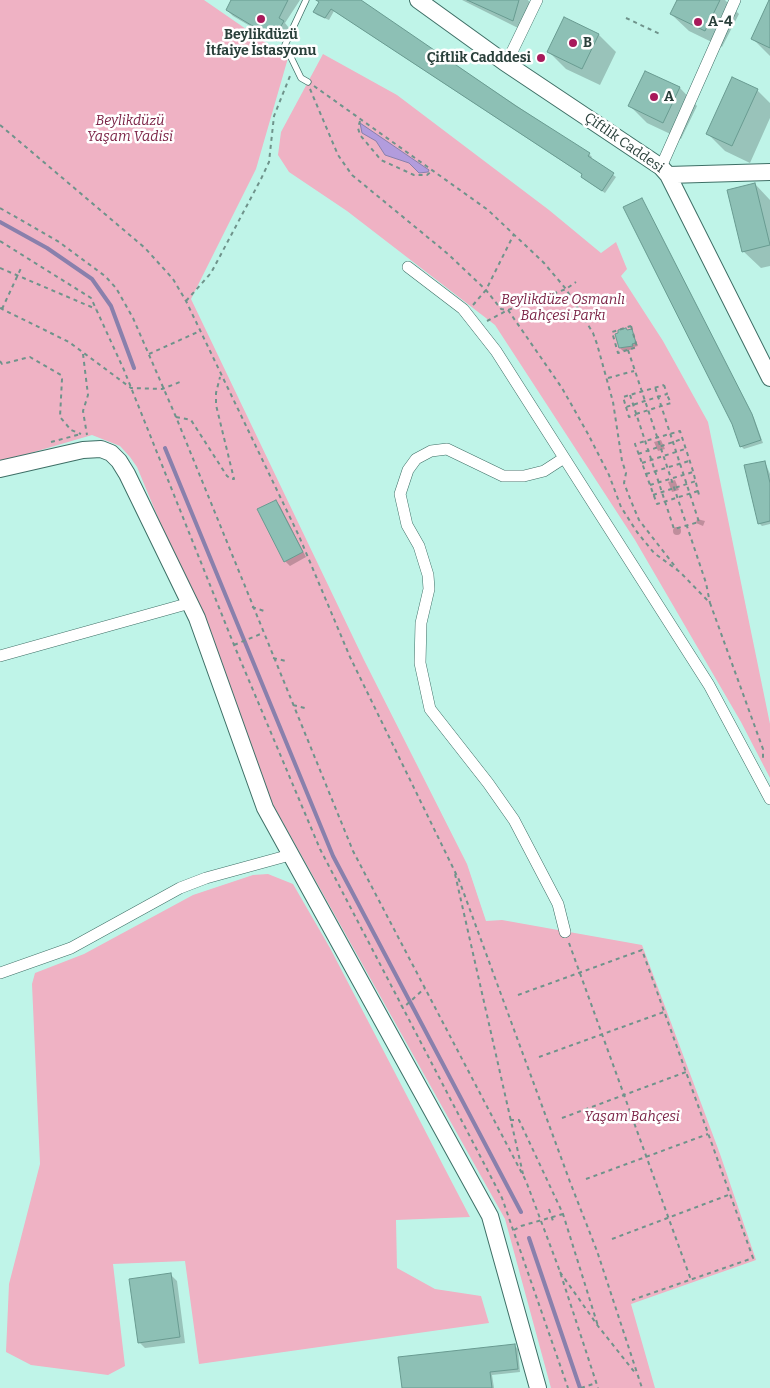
<!DOCTYPE html>
<html>
<head>
<meta charset="utf-8">
<style>
  body { margin:0 }
  canvas { display:block; background:#bff4e8 }
</style>
</head>
<body>
<canvas width="770" height="1388"></canvas>
<script>
const ctx = document.querySelector('canvas').getContext('2d');
ctx.lineJoin = 'round';
function fill(path, color) { ctx.fillStyle = color; ctx.fill(path, 'evenodd'); }
const shape = rows => new Path2D(rows.map(r => 'M' + r).join(''));
function stroke(path, color, width, dash) { ctx.strokeStyle = color; ctx.lineWidth = width; ctx.lineCap = dash ? 'butt' : 'round'; ctx.setLineDash(dash || []); ctx.stroke(path); }
function label(font, color, halo, rows, align = 'center') {
  ctx.font = font + ' Bitter,serif'; ctx.lineWidth = 5; ctx.setLineDash([]); ctx.textBaseline = 'middle'; ctx.strokeStyle = halo; ctx.fillStyle = color; for (const [text, x, y, turn = 0] of rows) {
    ctx.save(); ctx.translate(x, y); ctx.rotate((+turn || 0) * Math.PI / 180); ctx.textAlign = isNaN(turn) ? turn : align; if (halo) ctx.strokeText(text, 0, 0); ctx.fillText(text, 0, 0); ctx.restore();
  }
}
fill(shape([
  [0,0,204,0,288,58,256,169,191,299,364,660,467,864,486,921,502,920,642,945,720,1154,756,1260,631,1304,655,1388,551,1388,505,1219,262,785,196,609,137,467,130,457,120,446,92,435,0,462],
  [323,54,397,95,549,210,601,253,616,242,627,269,621,276,663,341,708,422,770,724,770,778,741,722,635,540,495,325,347,211,289,172,278,155,281,132],
  [268,874,293,884,330,948,470,1217,396,1220,397,1268,435,1289,481,1296,489,1323,199,1364,185,1261,113,1264,125,1366,108,1375,31,1365,6,1352,9,1284,40,1164,32,984,35,973,84,954,193,895,253,875]
]), '#efb2c4');
const water = shape([
  [360,123,429,170,428,172,419,173,409,163,385,155,376,141,362,133,360,123]
]);
fill(water, '#b29cdd');
stroke(water, '#8980ac', 1);
fill(shape([
  [232,0,300,0,285,23,289,28,285,37,281,35,277,42,233,16,227,10],
  [321,0,358,0,589,154,592,157,591,159,616,177,605,193,585,180,582,177,583,175,334,11,329,20,317,15,314,12],
  [462,0,528,0,530,3,522,30],
  [678,0,725,0,739,14,722,47,689,31,671,14],
  [770,1,770,56,753,39],
  [599,35,616,52,600,85,566,69,549,52],
  [646,72,680,88,697,106,681,139,647,123,630,106],
  [757,90,770,103,770,118,750,163,725,151,708,134],
  [755,184,770,200,770,266,761,268,743,251],
  [642,199,754,418,763,443,744,449,741,446],
  [631,330,638,346,634,347,635,349,623,351,620,348],
  [661,440,665,449,658,451,654,442],
  [765,462,770,474,770,524,762,526,759,523],
  [675,480,679,490,672,492,668,482],
  [276,501,280,506,306,557,290,566,285,561],
  [697,519,705,521,703,526,696,523],
  '673 531a4 4 0 1 1 8 0a4 4 0 1 1-8 0Z',
  [171,1275,177,1281,185,1343,145,1348,139,1342],
  [515,1346,518,1349,520,1372,492,1375,494,1388,403,1388]
]), '#0003');
stroke(shape([
  [0,222,47,248,92,279,111,306,134,368],
  [165,448,333,856,521,1212],
  [529,1238,580,1388]
]), '#8980ac', 4);
const building = shape([
  [231,0,288,0,279,18,284,21,278,31,275,30,271,37,226,10,231,0],
  [316,0,361,0,516,106,590,153,588,156,614,173,602,191,581,177,582,174,331,9,325,18,313,12,319,2,316,0],
  [467,0,519,0,513,21,467,0],
  [677,0,720,0,705,31,670,14,677,0],
  [769,0,770,0,770,48,751,39,769,0],
  [564,17,599,34,582,69,547,52,564,17],
  [645,71,680,87,663,123,628,106,645,71],
  [732,77,758,89,732,146,706,134,732,77],
  [755,183,770,245,742,252,727,190,755,183],
  [642,198,752,414,761,440,740,447,732,424,623,207,642,198],
  [626,328,627,330,632,329,636,343,632,344,633,346,619,348,615,334,618,333,618,330,626,328],
  [765,461,770,483,770,521,758,524,744,465,765,461],
  [276,500,303,552,284,562,257,509,276,500],
  [171,1273,180,1337,138,1343,129,1279,171,1273],
  [515,1344,518,1369,490,1372,492,1388,402,1388,398,1357,515,1344]
]);
fill(building, '#8dc0b5');
stroke(building, '#699b91', 1);
const lane = shape([
  [306,0,285,45,301,78,308,82]
]);
const street = shape([
  [504,62,509,58,537,0],
  [661,167,735,0],
  [408,267,463,309,496,351,709,685,770,799],
  [564,458,544,471,524,476,503,476,447,449,431,451,416,459,408,470,400,494,407,525,419,546,428,575,429,589,421,623,420,663,430,709,488,783,514,820,558,904,565,932],
  [0,656,190,603],
  [0,973,71,948,180,888,206,878,290,855]
]);
const secondary = shape([
  [418,0,504,62,661,167,668,175,770,378],
  [668,175,770,172],
  [0,469,83,450,101,449,111,453,119,461,127,474,197,618,265,808,490,1216,538,1388]
]);
stroke(lane, '#3e6f66', 7);
stroke(street, '#3e6f66', 12);
stroke(secondary, '#3e6f66', 18);
stroke(shape([
  [626,18,662,35],
  [314,86,488,210,544,263,566,289,593,333,597,344,613,402,622,461,626,473,624,483,631,501,639,520,677,569],
  [310,89,338,155,352,175,448,254,486,290,501,309,508,310,562,388,588,434,609,475,621,507,637,532,654,553,680,572,710,603,763,749,763,760],
  [360,121,358,128,360,135,381,160,414,175,427,175,433,170],
  [0,125,145,248,173,279,186,301,299,536,350,657,459,880,570,1182,597,1251,642,1388],
  [0,208,59,242,105,276,116,288,133,318,176,417,353,851,526,1181,559,1269,598,1388],
  [0,241,91,298,124,370,234,645,320,849,502,1198,568,1388],
  [0,268,96,309],
  [186,301,211,273,261,179,269,162,274,116,290,76],
  [473,305,486,290,514,234],
  [0,308,69,342,131,388,162,389,180,382],
  [2,309,22,266],
  [487,321,508,310,566,289,576,282],
  [631,326,637,347,618,353,612,332,631,326],
  [628,350,706,583,710,603],
  [83,354,88,395,83,411,87,435],
  [149,354,200,331],
  [0,361,2,364,30,357,61,375,62,379,60,417,71,430,81,434],
  [608,378,634,371],
  [664,385,667,394,626,407,623,397,664,385],
  [630,395,674,529,699,522,655,387],
  [626,407,629,417,636,415],
  [636,414,671,403,667,395],
  [176,417,191,420,227,476,231,479,234,479,216,405,216,393,220,377],
  [51,442,81,434],
  [638,454,682,439],
  [642,463,685,449],
  [646,474,689,461],
  [650,485,693,472],
  [698,491,657,504,635,444,680,431,693,471,699,495],
  [653,495,696,481],
  [252,607,264,611],
  [234,645,263,633],
  [273,658,286,661],
  [293,705,305,708],
  [455,874,523,1174],
  [569,943,691,1280],
  [518,995,642,950,753,1258,632,1300],
  [401,1005,403,1008,425,988],
  [539,1057,664,1012],
  [562,1118,686,1072],
  [510,1120,519,1120,563,1214,598,1326],
  [586,1179,708,1134],
  [549,1209,554,1224],
  [514,1230,521,1226,563,1214],
  [612,1239,731,1194],
  [560,1272,598,1326,636,1374],
  [581,1388,596,1383]
]), '#6f938b', 2, [4, 4]);
stroke(lane, '#fff', 5.5);
stroke(street, '#fff', 11);
stroke(secondary, '#fff', 16);
for (const [x, y, r, color] of [
  [261,19,5,"#a81a5b"],
  [698,22,5,"#a81a5b"],
  [573,43,5,"#a81a5b"],
  [541,58,5,"#a81a5b"],
  [654,97,5,"#a81a5b"]
]) { const dot = new Path2D(); dot.arc(x, y, r, 0, 2 * Math.PI); ctx.fillStyle = color; ctx.fill(dot); stroke(dot, '#fff', 2); }
label('bold 14px', '#2a403b', '#fff', [
  ["A-4",708,22],
  ["Beylikdüzü",261,35,"center"],
  ["İtfaiye İstasyonu",261,51,"center"],
  ["B",583,43],
  ["Çiftlik Cadddesi",531,58,"right"],
  ["A",664,97]
], 'left');
label('italic 14px', '#7c2447', '#fff', [
  ["Beylikdüzü",130,121],
  ["Yaşam Vadisi",130,137],
  ["Beylikdüze Osmanlı",563,300],
  ["Bahçesi Parkı",563,316],
  ["Yaşam Bahçesi",632,1117]
]);
label('14px', '#2a403b', '#fff', [
  ["Çiftlik Caddesi",624,143,35]
]);
</script>
</body>
</html>
